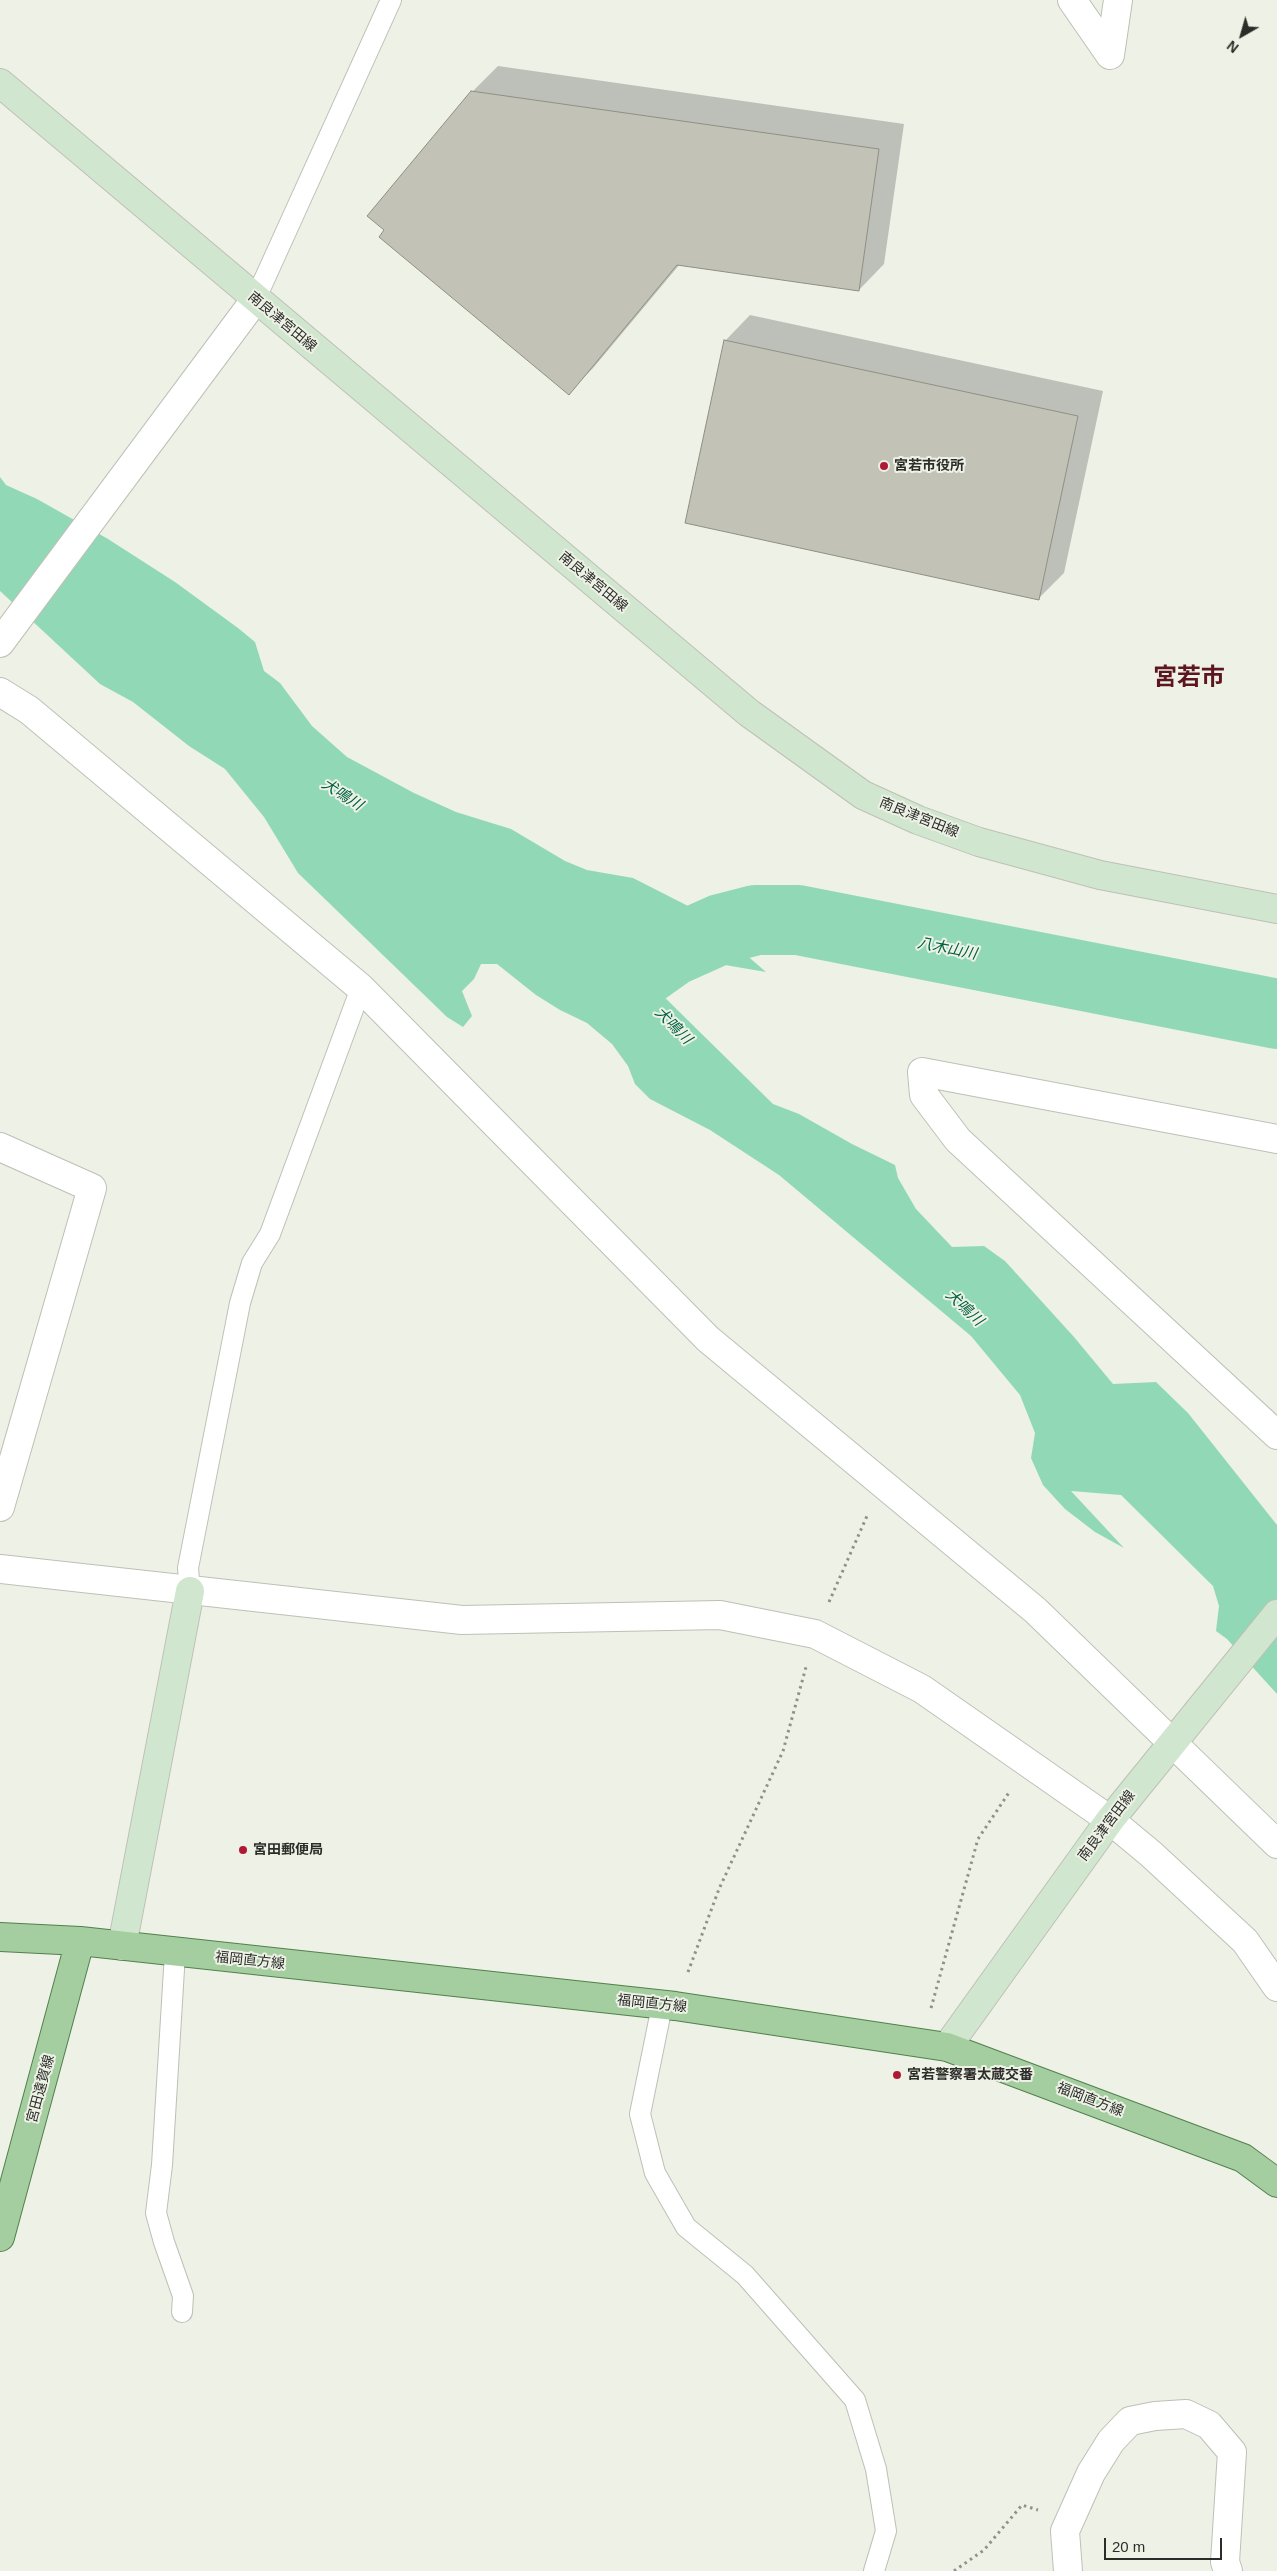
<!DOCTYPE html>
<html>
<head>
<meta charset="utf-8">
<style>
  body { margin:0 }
  #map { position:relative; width:1277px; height:2571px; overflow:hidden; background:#edf1e6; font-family:Helvetica,sans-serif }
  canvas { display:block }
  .north { position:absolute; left:1217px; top:10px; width:50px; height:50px; -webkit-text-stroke:4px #edf1e6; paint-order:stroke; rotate:218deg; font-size:14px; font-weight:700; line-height:20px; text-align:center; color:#2c2d29 }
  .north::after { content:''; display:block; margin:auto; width:18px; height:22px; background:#2c2d29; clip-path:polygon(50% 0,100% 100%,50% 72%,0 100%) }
  .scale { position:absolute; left:1104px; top:2538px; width:118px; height:22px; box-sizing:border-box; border:2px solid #2c2d29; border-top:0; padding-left:6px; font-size:15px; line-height:18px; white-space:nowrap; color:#2c2d29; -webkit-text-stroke:4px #edf1e6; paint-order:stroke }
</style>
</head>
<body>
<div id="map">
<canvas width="1277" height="2571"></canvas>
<div class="north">N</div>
<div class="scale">20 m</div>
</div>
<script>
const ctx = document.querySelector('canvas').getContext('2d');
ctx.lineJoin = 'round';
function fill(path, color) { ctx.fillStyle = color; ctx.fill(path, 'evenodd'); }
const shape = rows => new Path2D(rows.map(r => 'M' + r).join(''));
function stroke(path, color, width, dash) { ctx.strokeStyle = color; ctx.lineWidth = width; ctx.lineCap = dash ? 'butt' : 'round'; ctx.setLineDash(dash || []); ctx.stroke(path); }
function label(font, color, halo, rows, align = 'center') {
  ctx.font = font + ' Helvetica,"Noto Sans JP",sans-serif'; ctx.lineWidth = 4; ctx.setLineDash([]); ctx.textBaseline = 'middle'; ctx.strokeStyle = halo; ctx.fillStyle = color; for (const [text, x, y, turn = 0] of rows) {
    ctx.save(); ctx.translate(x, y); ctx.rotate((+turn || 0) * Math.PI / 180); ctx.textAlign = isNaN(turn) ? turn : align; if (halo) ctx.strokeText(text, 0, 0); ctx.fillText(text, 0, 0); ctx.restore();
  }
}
fill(shape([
  [0,477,6,485,37,499,108,539,175,582,238,628,255,642,264,671,280,683,312,726,347,757,414,793,456,812,511,829,565,861,587,870,633,878,692,908,766,972,725,965,677,962,662,969,650,983,773,1104,799,1114,852,1144,895,1165,898,1178,916,1209,952,1247,984,1246,1005,1261,1074,1337,1113,1384,1156,1382,1188,1413,1277,1525,1277,1694,1227,1639,1216,1631,1219,1606,1213,1586,1121,1495,1071,1491,1124,1548,1095,1532,1065,1509,1043,1485,1031,1458,1035,1433,1020,1395,971,1336,779,1175,710,1130,650,1099,635,1084,628,1066,612,1044,587,1023,560,1010,536,995,497,964,481,964,474,979,462,991,472,1016,463,1027,447,1017,298,873,264,817,225,769,189,746,133,702,100,684,0,591]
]), '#91d9b6');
fill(shape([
  [498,66,904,124,884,264,859,290,680,264,594,367,569,393,386,230,472,92],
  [750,315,1103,391,1064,573,1039,598,725,341]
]), '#0003');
stroke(shape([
  [634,978,672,951,721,929,756,920,798,920,1277,1014]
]), '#91d9b6', 70);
const building = shape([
  [471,91,879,149,859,291,677,265,569,395,379,237,384,230,367,216,471,91],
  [724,340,1078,416,1039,600,685,523,724,340]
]);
fill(building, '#c3c2b7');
stroke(building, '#8f8e84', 1);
const lane = shape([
  [255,300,391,0],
  [190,1591,188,1568,240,1303,252,1263,270,1234,361,988],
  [175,1953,162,2165,156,2213,164,2242,183,2296,182,2312],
  [662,2006,640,2114,655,2173,686,2227,745,2275,855,2400,876,2469,886,2531,874,2571]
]);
const street = shape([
  [1072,0,1110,55],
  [1110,55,1118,0],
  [0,643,255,300],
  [0,692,29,710,361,988,708,1339,1035,1610,1277,1844],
  [1277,1139,922,1072,924,1095,958,1140,1277,1435],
  [0,1147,92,1188,0,1507],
  [0,1569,462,1620,720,1615,815,1634,922,1689,1110,1820,1151,1854,1245,1941,1277,1987],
  [1068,2571,1065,2531,1091,2473,1111,2441,1130,2421,1155,2416,1186,2414,1209,2425,1232,2452,1225,2562,1228,2571]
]);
const secondary = shape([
  [0,83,749,713,863,795,918,820,979,842,1100,875,1277,909],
  [122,1946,190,1591],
  [947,2047,1110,1820,1277,1614]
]);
const primary = shape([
  [0,1937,80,1941,675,2006,947,2047,1243,2158,1277,2183],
  [0,2237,80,1941]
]);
stroke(lane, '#bdc0b6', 22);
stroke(street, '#bdc0b6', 30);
stroke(secondary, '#bdc0b6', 30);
stroke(primary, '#52804d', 30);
stroke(shape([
  [829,1602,867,1516],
  [688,1972,719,1889,783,1751,806,1667],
  [931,2008,978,1839,1010,1791],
  [954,2571,984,2550,1022,2505,1038,2510]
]), '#8f918a', 3, [2.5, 4]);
stroke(lane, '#fff', 20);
stroke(street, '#fff', 28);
stroke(secondary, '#d1e6cf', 28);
stroke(primary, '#a4cda0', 28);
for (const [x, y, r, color] of [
  [884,466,5,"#ae1936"],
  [243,1850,5,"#ae1936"],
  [897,2075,5,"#ae1936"]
]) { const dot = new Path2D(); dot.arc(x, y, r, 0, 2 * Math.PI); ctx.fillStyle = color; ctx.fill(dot); stroke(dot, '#edf1e6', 2); }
label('14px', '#2c2d29', '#edf1e6', [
  ["南良津宮田線",282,322,40],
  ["南良津宮田線",593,582,40],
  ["南良津宮田線",919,818,22],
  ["南良津宮田線",1107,1826,-53],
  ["福岡直方線",250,1961,6],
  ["福岡直方線",652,2004,6],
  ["宮田遠賀線",41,2089,-75],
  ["福岡直方線",1090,2100,21]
]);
label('bold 14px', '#2c2d29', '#edf1e6', [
  ["宮若市役所",894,466],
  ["宮田郵便局",253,1850],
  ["宮若警察署太蔵交番",907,2075]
], 'left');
label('italic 15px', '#016141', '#edf1e6', [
  ["犬鳴川",342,795,33],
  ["八木山川",947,949,11],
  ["犬鳴川",673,1026,45],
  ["犬鳴川",964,1308,43]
]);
label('bold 24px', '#5c161f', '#edf1e6', [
  ["宮若市",1189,678]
]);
</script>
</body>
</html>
